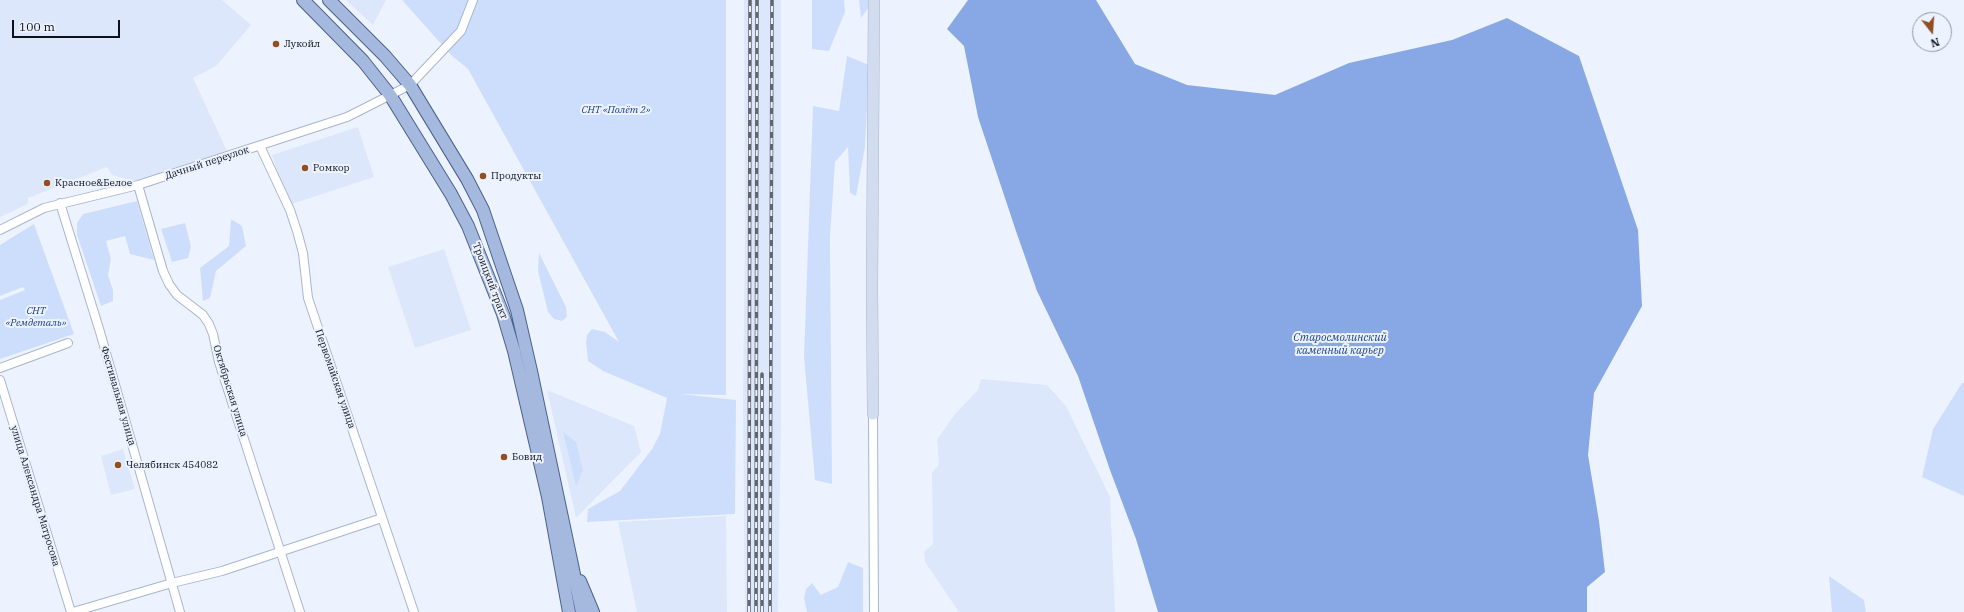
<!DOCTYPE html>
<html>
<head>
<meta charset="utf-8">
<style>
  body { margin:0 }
  #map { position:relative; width:1964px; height:612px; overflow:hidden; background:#edf3fe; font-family:"IBM Plex Serif",serif }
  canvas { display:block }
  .north { position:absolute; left:1912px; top:12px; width:40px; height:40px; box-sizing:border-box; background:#edf3fe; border:1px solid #9399a3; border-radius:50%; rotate:163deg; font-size:11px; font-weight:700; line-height:16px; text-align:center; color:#0d121a }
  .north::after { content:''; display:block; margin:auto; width:14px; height:18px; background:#924d23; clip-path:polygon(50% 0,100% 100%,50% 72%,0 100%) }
  .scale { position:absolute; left:12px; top:20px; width:108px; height:18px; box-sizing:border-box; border:2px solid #0d121a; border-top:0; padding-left:5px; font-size:12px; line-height:14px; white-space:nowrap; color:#0d121a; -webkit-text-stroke:3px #edf3fe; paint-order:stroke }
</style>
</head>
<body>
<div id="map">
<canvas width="1964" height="612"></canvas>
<div class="north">N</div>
<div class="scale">100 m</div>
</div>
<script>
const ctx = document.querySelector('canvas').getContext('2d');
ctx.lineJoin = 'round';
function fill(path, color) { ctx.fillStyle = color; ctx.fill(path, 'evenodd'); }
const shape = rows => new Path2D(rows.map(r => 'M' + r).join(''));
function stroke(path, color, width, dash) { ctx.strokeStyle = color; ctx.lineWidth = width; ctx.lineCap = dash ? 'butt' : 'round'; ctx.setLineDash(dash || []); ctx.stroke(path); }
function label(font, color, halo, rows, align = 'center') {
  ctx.font = font + ' "IBM Plex Serif",serif'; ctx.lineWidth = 4; ctx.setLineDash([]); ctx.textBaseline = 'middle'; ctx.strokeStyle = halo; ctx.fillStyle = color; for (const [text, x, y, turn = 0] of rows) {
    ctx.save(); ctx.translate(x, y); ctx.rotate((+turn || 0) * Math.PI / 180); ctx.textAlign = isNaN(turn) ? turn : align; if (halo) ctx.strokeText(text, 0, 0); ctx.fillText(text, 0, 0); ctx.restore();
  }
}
fill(shape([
  [0,0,222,0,251,25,216,66,193,78,227,151,133,181,112,175,107,167,28,198,28,204,0,217],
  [346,0,386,0,373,25],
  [744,0,781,0,781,416,778,612,745,612,743,400,745,231],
  [358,127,374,177,289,205,272,155],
  [444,249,471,330,415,348,388,267],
  [981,379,1047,385,1066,406,1110,497,1115,612,959,612,925,562,924,552,933,544,932,473,939,464,937,439,956,413,978,390],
  [547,390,634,426,641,452,576,518],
  [123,449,135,489,111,495,101,456],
  [726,516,727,612,637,612,618,522]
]), '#dce7fb');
fill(shape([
  [402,0,726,0,726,395,681,394,736,400,735,514,587,522,588,509,620,491,652,449,660,434,667,398,603,371,588,361,586,342,587,335,592,329,605,332,619,342,468,69,451,55],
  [812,0,844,0,845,12,829,51,812,49],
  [859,0,871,0,871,4,861,18],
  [847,56,869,65,865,147,856,196,850,193,848,147,835,162,830,237,832,484,815,480,804,357,813,106,839,111],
  [137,201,154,260,130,254,125,236,106,241,111,259,108,275,113,290,113,301,101,306,77,235,77,223,83,214],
  [231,219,242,226,246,246,216,271,210,298,203,301,200,268,229,246],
  [185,223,191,247,188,258,172,262,161,229],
  [34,224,74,334,0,359,0,300,25,290,23,287,0,296,0,245],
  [539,253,566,307,567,317,562,321,554,319,548,312,538,271],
  [1962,383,1964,383,1964,496,1922,477,1933,429],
  [563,432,576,442,583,470,576,486],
  [848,562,863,568,863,612,807,612,804,598,806,589,812,583,821,595,838,587],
  [1829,576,1864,600,1866,612,1832,612]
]), '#cddefc');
fill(shape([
  [968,0,1096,0,1135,64,1187,85,1275,95,1349,63,1452,40,1507,18,1579,56,1638,230,1642,306,1594,393,1588,455,1599,521,1605,572,1587,587,1587,612,1158,612,1136,539,1110,470,1078,376,1037,291,1017,234,978,117,964,46,947,29]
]), '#87a8e5');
const street = shape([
  [260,146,290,210,297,231,303,253,308,298,414,612],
  [138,185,163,271,169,284,177,295,203,315,209,324,213,334,219,362,300,612],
  [60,203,100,332,180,612],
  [0,230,44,208,138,185,347,117,363,109,410,85,461,31,473,0],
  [0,368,68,343],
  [0,380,71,612],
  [873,414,874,612],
  [73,612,172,583,222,571,382,518]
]);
const secondary = shape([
  [873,414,872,286,874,0]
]);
const primary = shape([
  [303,0,363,61,390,95,451,194,468,226,503,314,514,351,548,497,569,612],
  [329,0,385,56,410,85,467,179,483,210,517,310,531,371,582,612],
  [580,581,593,612]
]);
stroke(street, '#a7b5ce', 10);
stroke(secondary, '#a7b5ce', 12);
stroke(primary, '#49618c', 14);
stroke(street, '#fff', 8);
stroke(secondary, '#d2dcef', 11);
stroke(primary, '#a5b9df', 12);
const rail = shape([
  [749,612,750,0],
  [756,612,757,0],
  [762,612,762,374],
  [770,612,772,0]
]);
stroke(rail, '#5f646d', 3.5);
stroke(rail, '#edf3fe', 2, [6]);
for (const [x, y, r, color] of [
  [276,44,4,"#924d23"],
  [305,168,4,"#924d23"],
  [483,176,4,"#924d23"],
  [47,183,4,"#924d23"],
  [504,457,4,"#924d23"],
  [118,465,4,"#924d23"]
]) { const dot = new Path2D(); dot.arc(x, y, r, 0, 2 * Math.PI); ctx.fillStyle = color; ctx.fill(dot); stroke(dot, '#edf3fe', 1.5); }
label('10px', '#0d121a', '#edf3fe', [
  ["Лукойл",284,44],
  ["Ромкор",313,168],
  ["Продукты",491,176],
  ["Красное&Белое",55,183],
  ["Бовид",512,457],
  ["Челябинск 454082",126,465]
], 'left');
label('italic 10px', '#183c83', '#edf3fe', [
  ["СНТ «Полёт 2»",616,110],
  ["СНТ",36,311],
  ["«Ремдеталь»",36,323]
]);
label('10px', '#0d121a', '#edf3fe', [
  ["Дачный переулок",207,163,-18],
  ["Троицкий тракт",490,281,69],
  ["Первомайская улица",335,379,71],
  ["Октябрьская улица",230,391,73],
  ["Фестивальная улица",118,396,74],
  ["улица Александра Матросова",35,496,73]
]);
label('italic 11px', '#1d4289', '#edf3fe', [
  ["Старосмолинский",1340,338],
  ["каменный карьер",1340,351]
]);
</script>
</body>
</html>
